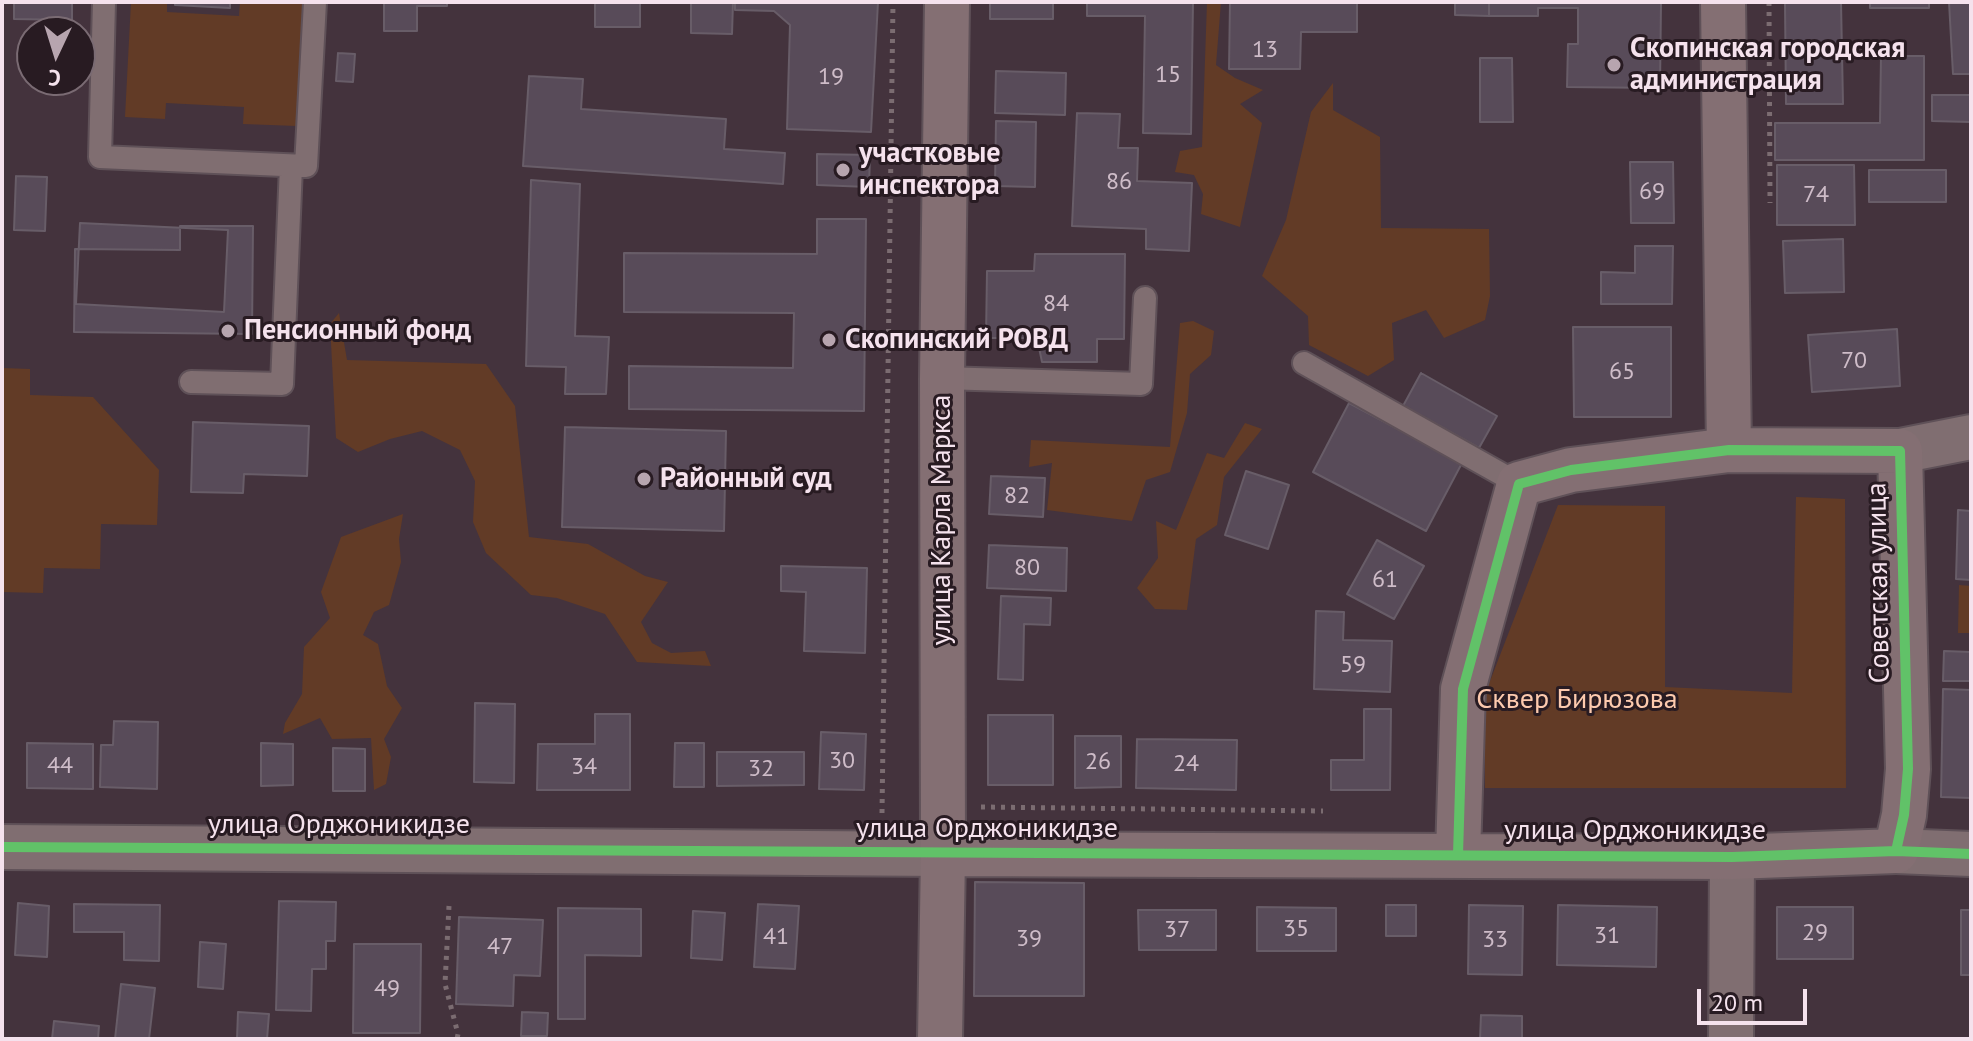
<!DOCTYPE html>
<html>
<head>
<meta charset="utf-8">
<style>
  body { margin:0 }
  #map { position:relative; width:1973px; height:1041px; overflow:hidden; background:#44333d; font-family:"PT Sans",sans-serif }
  canvas { display:block }
  .frame { position:absolute; inset:0; border:4px solid #f5e2ed; pointer-events:none }
  .north { position:absolute; left:16px; top:16px; width:80px; height:80px; box-sizing:border-box; background:#281b22; border:2px solid #7a6b73; border-radius:50%; rotate:184deg; font-size:22px; font-weight:700; line-height:32px; text-align:center; color:#f5e2ed }
  .north::after { content:''; display:block; margin:auto; width:28px; height:36px; background:#b7a5af; clip-path:polygon(50% 0,100% 100%,50% 72%,0 100%) }
  .scale { position:absolute; left:1697px; top:989px; width:110px; height:36px; box-sizing:border-box; border:4px solid #f5e2ed; border-top:0; padding-left:10px; font-size:24px; line-height:28px; white-space:nowrap; color:#f5e2ed; -webkit-text-stroke:6px #281b22; paint-order:stroke }
</style>
</head>
<body>
<div id="map">
<canvas width="1973" height="1041"></canvas>
<div class="frame"></div>
<div class="north">С</div>
<div class="scale">20 m</div>
</div>
<script>
const ctx = document.querySelector('canvas').getContext('2d');
ctx.lineJoin = 'round';
function fill(path, color) { ctx.fillStyle = color; ctx.fill(path, 'evenodd'); }
const shape = rows => new Path2D(rows.map(r => 'M' + r).join(''));
function stroke(path, color, width, dash) { ctx.strokeStyle = color; ctx.lineWidth = width; ctx.lineCap = dash ? 'butt' : 'round'; ctx.setLineDash(dash || []); ctx.stroke(path); }
function label(font, color, halo, rows, align = 'center') {
  ctx.font = font + ' "PT Sans",sans-serif'; ctx.lineWidth = 6; ctx.setLineDash([]); ctx.textBaseline = 'middle'; ctx.strokeStyle = halo; ctx.fillStyle = color; for (const [text, x, y, turn = 0] of rows) {
    ctx.save(); ctx.translate(x, y); ctx.rotate((+turn || 0) * Math.PI / 180); ctx.textAlign = isNaN(turn) ? turn : align; if (halo) ctx.strokeText(text, 0, 0); ctx.fillText(text, 0, 0); ctx.restore();
  }
}
fill(shape([
  [131,2,167,2,167,12,239,16,240,2,303,2,297,126,243,124,244,107,166,103,165,119,125,117],
  [1207,2,1221,2,1216,65,1235,78,1263,90,1240,104,1262,123,1240,227,1201,214,1203,194,1194,175,1175,172,1180,151,1202,147],
  [1333,83,1333,110,1380,137,1381,228,1489,229,1490,296,1485,320,1444,338,1426,310,1392,323,1394,360,1368,376,1309,345,1308,316,1262,276,1286,220,1311,112],
  [339,313,347,360,486,364,515,406,529,537,588,544,645,576,668,582,641,622,652,643,671,653,705,651,711,666,637,662,605,614,557,598,531,595,486,553,473,522,475,481,460,450,422,431,390,439,358,452,336,438,330,324],
  [1193,321,1214,331,1211,355,1190,374,1187,413,1170,472,1146,480,1132,521,1047,510,1052,463,1029,467,1031,440,1170,447,1180,323],
  [2,368,30,369,30,395,93,397,159,470,157,525,101,524,100,569,44,568,43,593,2,592],
  [1245,423,1262,429,1224,477,1217,525,1196,539,1187,610,1155,609,1137,588,1158,558,1156,521,1176,530,1207,453,1224,458],
  [1796,497,1845,499,1846,788,1485,788,1485,694,1558,505,1665,506,1665,687,1792,693],
  [403,514,399,539,401,562,389,605,374,612,363,635,378,644,387,686,402,708,384,739,391,757,386,784,374,790,371,738,332,739,320,718,283,734,285,723,302,694,304,647,330,618,321,592,341,537],
  [1959,585,1971,586,1971,633,1958,633]
]), '#623b26');
const building = shape([
  [14,2,72,2,72,20,14,19,14,2],
  [175,2,230,2,230,8,175,5,175,2],
  [384,2,447,2,447,6,417,6,417,31,384,31,384,2],
  [595,2,640,2,640,27,595,27,595,2],
  [691,2,733,2,732,34,691,33,691,2],
  [735,2,878,2,871,132,787,129,790,25,774,11,735,10,735,2],
  [990,2,1053,2,1053,19,990,19,990,2],
  [1087,2,1193,2,1191,134,1143,133,1145,16,1087,16,1087,2],
  [1230,2,1357,2,1357,32,1301,32,1300,69,1229,69,1230,2],
  [1455,2,1489,2,1489,16,1455,15,1455,2],
  [1489,2,1661,2,1660,88,1567,87,1568,44,1578,44,1578,8,1538,8,1538,16,1489,16,1489,2],
  [1841,2,1843,104,1786,104,1785,3,1841,2],
  [1870,2,1929,2,1929,8,1870,8,1870,2],
  [1949,2,1971,2,1971,74,1953,74,1949,2],
  [338,53,355,54,353,82,336,81,338,53],
  [1881,56,1924,56,1924,160,1775,160,1775,123,1880,123,1881,56],
  [1480,58,1512,58,1513,122,1480,122,1480,58],
  [996,71,1066,73,1065,115,995,113,996,71],
  [529,76,583,79,581,109,726,119,724,149,785,153,783,184,523,166,529,76],
  [1932,95,1970,95,1970,122,1932,121,1932,95],
  [1077,113,1120,114,1118,148,1138,148,1137,181,1192,183,1189,251,1146,249,1146,229,1072,226,1077,113],
  [996,121,1036,122,1035,187,995,186,996,121],
  [817,154,870,155,869,187,817,185,817,154],
  [1630,162,1673,162,1674,223,1631,223,1630,162],
  [1777,165,1854,165,1855,225,1777,225,1777,165],
  [1869,170,1946,170,1946,202,1869,202,1869,170],
  [16,176,47,177,45,231,14,230,16,176],
  [531,180,580,184,575,336,609,337,606,394,565,394,566,367,526,366,531,180],
  [817,219,866,219,864,411,629,409,629,366,793,368,794,313,624,312,624,253,817,254,817,219],
  [80,223,228,230,224,312,76,304,80,223],
  [180,226,253,226,252,334,74,332,75,249,180,250,180,226],
  [1843,239,1844,292,1785,293,1783,241,1843,239],
  [1635,246,1673,246,1672,304,1601,304,1601,272,1635,273,1635,246],
  [1035,254,1125,254,1124,339,1097,339,1097,362,1042,362,1037,338,986,338,987,271,1034,271,1035,254],
  [1573,327,1671,327,1671,417,1574,417,1573,327],
  [1897,329,1900,386,1812,392,1808,335,1897,329],
  [1421,373,1497,416,1479,448,1403,406,1421,373],
  [1349,403,1462,463,1426,531,1313,472,1349,403],
  [193,422,309,426,307,476,244,474,243,493,191,492,193,422],
  [565,427,726,431,724,531,562,527,565,427],
  [1246,471,1289,485,1268,549,1225,535,1246,471],
  [991,476,1045,478,1043,517,989,514,991,476],
  [1958,510,1971,511,1971,580,1956,579,1958,510],
  [1377,540,1424,566,1394,619,1347,594,1377,540],
  [989,545,1067,548,1066,591,987,588,989,545],
  [781,566,867,568,865,653,804,651,806,592,781,591,781,566],
  [1001,596,1051,598,1050,625,1024,624,1023,680,998,679,1001,596],
  [1316,611,1344,612,1343,640,1392,641,1390,692,1314,689,1316,611],
  [1944,651,1971,652,1971,681,1943,681,1944,651],
  [1943,689,1971,690,1971,798,1941,797,1943,689],
  [475,703,515,704,514,783,474,782,475,703],
  [1364,709,1391,709,1390,790,1331,790,1331,760,1364,760,1364,709],
  [595,714,630,714,630,790,537,790,538,744,595,744,595,714],
  [988,715,1053,715,1053,785,988,785,988,715],
  [114,721,158,722,157,789,100,787,101,745,113,745,114,721],
  [821,732,866,734,864,790,819,789,821,732],
  [1075,736,1121,736,1121,787,1075,788,1075,736],
  [1137,739,1237,740,1236,790,1136,788,1137,739],
  [27,743,93,744,93,789,27,788,27,743],
  [261,743,293,744,293,785,261,786,261,743],
  [675,743,704,743,704,787,674,787,675,743],
  [333,748,365,749,365,791,333,791,333,748],
  [717,752,804,752,804,785,717,786,717,752],
  [975,882,1084,883,1084,996,974,996,975,882],
  [279,901,336,902,335,941,326,941,326,969,312,969,311,1011,276,1010,279,901],
  [18,903,49,906,47,957,15,955,18,903],
  [74,904,160,905,159,961,124,960,124,932,74,932,74,904],
  [758,904,799,906,795,969,754,967,758,904],
  [1386,905,1416,905,1416,936,1386,936,1386,905],
  [1469,905,1523,906,1522,975,1468,974,1469,905],
  [1558,905,1657,907,1656,967,1557,965,1558,905],
  [1257,907,1336,908,1336,951,1257,951,1257,907],
  [1777,907,1853,907,1853,959,1777,959,1777,907],
  [558,908,641,909,641,956,585,955,585,1019,558,1019,558,908],
  [1138,910,1216,910,1216,950,1139,950,1138,910],
  [1961,910,1971,910,1971,975,1961,975,1961,910],
  [693,911,725,913,722,960,691,958,693,911],
  [459,917,543,920,540,976,514,975,513,1006,456,1004,459,917],
  [200,942,226,944,223,989,198,987,200,942],
  [354,944,421,944,420,1033,353,1033,354,944],
  [121,984,155,988,149,1039,115,1039,121,984],
  [238,1012,269,1014,267,1039,237,1039,238,1012],
  [522,1012,548,1013,547,1036,521,1036,522,1012],
  [1481,1015,1522,1016,1522,1039,1480,1039,1481,1015],
  [54,1021,99,1026,98,1039,52,1039,54,1021]
]);
fill(building, '#584b59');
stroke(building, '#685d68', 2);
const lane = shape([
  [104,2,100,157,306,166,315,2],
  [1304,363,1519,484],
  [942,378,1141,384,1145,298],
  [191,382,282,384,291,166]
]);
const street = shape([
  [1900,451,1971,437],
  [2,847,943,854],
  [1896,851,1971,854],
  [1731,1039,1732,857]
]);
const secondary = shape([
  [1723,2,1729,450],
  [943,854,1732,857,1896,851,1904,815,1908,769,1900,451,1729,450,1571,470,1519,484,1463,689,1458,855],
  [940,1039,943,854,942,378,947,2]
]);
stroke(lane, '#5f5158', 26);
stroke(street, '#5f5158', 48);
stroke(secondary, '#5f5158', 48);
stroke(shape([
  [1769,2,1770,203],
  [981,807,1323,811],
  [882,813,893,2],
  [449,906,445,984,458,1034,457,1039]
]), '#7b6c71', 5, [4, 6]);
stroke(lane, '#806e71', 22);
stroke(street, '#806e71', 44);
stroke(secondary, '#846f73', 44);
stroke(shape([
  [2,847,1732,857,1896,851,1971,854],
  [1458,855,1463,689,1519,484,1571,470,1729,450,1900,451,1908,769,1904,815,1896,851]
]), '#61c268', 10);
for (const [x, y, r, color] of [
  [1614,65,8,"#b7a5af"],
  [843,170,8,"#b7a5af"],
  [228,331,8,"#b7a5af"],
  [829,340,8,"#b7a5af"],
  [644,479,8,"#b7a5af"]
]) { const dot = new Path2D(); dot.arc(x, y, r, 0, 2 * Math.PI); ctx.fillStyle = color; ctx.fill(dot); stroke(dot, '#281b22', 3); }
label('24px', '#cebcc8', null, [
  ["13",1265,50],
  ["15",1168,75],
  ["19",831,77],
  ["86",1119,182],
  ["69",1652,192],
  ["74",1816,195],
  ["84",1056,304],
  ["70",1854,361],
  ["65",1622,372],
  ["82",1017,496],
  ["80",1027,568],
  ["61",1385,580],
  ["59",1353,665],
  ["30",842,761],
  ["26",1098,762],
  ["24",1186,764],
  ["44",60,766],
  ["34",584,767],
  ["32",761,769],
  ["35",1296,929],
  ["37",1177,930],
  ["29",1815,933],
  ["31",1607,936],
  ["41",776,937],
  ["39",1029,939],
  ["33",1495,940],
  ["47",500,947],
  ["49",387,989]
]);
label('bold 28px', '#f5e2ed', '#281b22', [
  ["Скопинская городская",1630,49],
  ["администрация",1630,81],
  ["участковые",859,154],
  ["инспектора",859,186],
  ["Пенсионный фонд",244,331],
  ["Скопинский РОВД",845,340],
  ["Районный суд",660,479]
], 'left');
label('28px', '#f5e2ed', '#281b22', [
  ["улица Карла Маркса",942,520,-90],
  ["Советская улица",1879,583,-91],
  ["улица Орджоникидзе",339,825],
  ["улица Орджоникидзе",987,829],
  ["улица Орджоникидзе",1635,831]
]);
label('28px', '#fdcaae', '#281b22', [
  ["Сквер Бирюзова",1577,700]
]);
</script>
</body>
</html>
